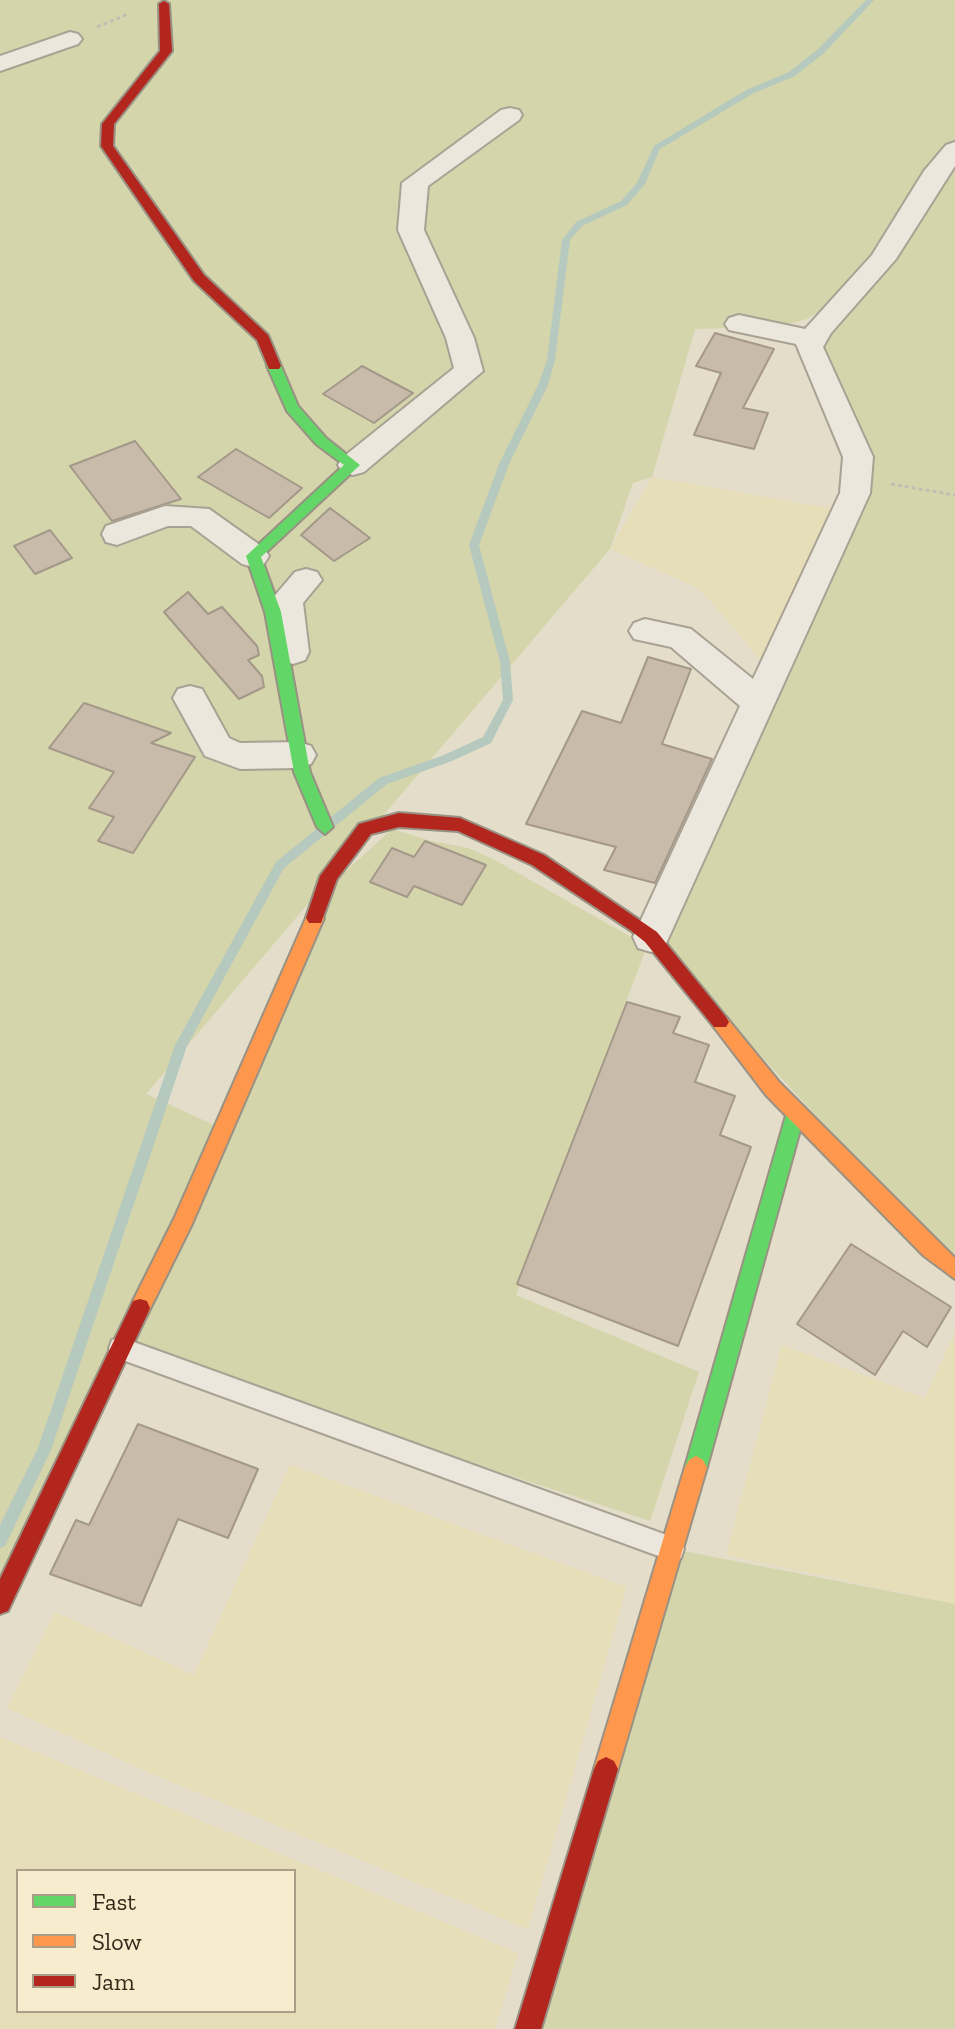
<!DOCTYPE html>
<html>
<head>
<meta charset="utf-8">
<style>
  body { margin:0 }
  #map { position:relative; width:955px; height:2029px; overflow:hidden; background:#e4ddc9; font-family:"Zilla Slab",serif }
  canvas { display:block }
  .legend { position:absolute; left:16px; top:1869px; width:280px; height:144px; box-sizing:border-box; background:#f7eccd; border:2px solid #ab9e86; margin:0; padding:10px 14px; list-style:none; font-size:24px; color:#38291b }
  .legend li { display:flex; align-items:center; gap:16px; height:40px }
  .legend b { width:40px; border:2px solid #ab9e86 }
</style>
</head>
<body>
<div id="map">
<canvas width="955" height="2029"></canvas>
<ul class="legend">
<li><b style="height:10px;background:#63d668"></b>Fast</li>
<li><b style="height:10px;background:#ff974d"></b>Slow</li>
<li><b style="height:10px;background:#b3261e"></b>Jam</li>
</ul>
</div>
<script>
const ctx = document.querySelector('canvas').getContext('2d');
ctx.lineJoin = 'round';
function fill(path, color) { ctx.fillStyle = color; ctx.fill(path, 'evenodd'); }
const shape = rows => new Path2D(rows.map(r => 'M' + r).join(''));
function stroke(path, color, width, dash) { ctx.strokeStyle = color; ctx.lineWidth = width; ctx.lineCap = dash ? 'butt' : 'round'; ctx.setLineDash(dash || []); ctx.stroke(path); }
fill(shape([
  [652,477,846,511,771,672,700,589,610,549],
  [955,1332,955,1604,726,1555,782,1345,925,1398],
  [290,1465,627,1587,528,1929,150,1773,7,1708,55,1612,194,1675],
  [0,1737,518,1953,495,2029,0,2029],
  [18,1871,294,1871,294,2011,18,2011]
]), '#e5deb8');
fill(shape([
  [0,0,955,0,955,1266,651,937,858,457,848,434,819,332,881,245,829,307,804,320,788,324,735,316,727,328,695,329,652,477,633,483,610,549,146,1094,223,1129,324,891,392,829,431,841,468,848,493,859,647,946,516,1295,699,1372,650,1521,120,1348,0,1591],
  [673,1549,955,1604,955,2029,528,2029]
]), '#d4d5aa');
fill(shape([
  [866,0,874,0,824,53,795,76,752,94,660,149,645,184,627,205,582,226,570,240,555,360,548,385,509,464,479,545,510,662,513,700,491,743,452,761,387,784,284,868,187,1046,51,1450,5,1546,0,1548,0,1525,38,1448,175,1045,276,862,379,778,444,755,483,737,503,700,500,662,469,545,499,464,538,385,547,360,562,240,576,222,621,201,637,183,654,146,746,90,789,72,818,49,866,0]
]), '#b5c9be');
const building = shape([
  [715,333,774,349,743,408,768,413,754,449,694,435,721,373,696,366,715,333],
  [362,366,413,393,374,423,323,394,362,366],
  [135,441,181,499,112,521,70,466,135,441],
  [236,449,302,488,269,518,198,477,236,449],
  [330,508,370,538,334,561,301,535,330,508],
  [50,530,72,558,35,574,14,546,50,530],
  [188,592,208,614,222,607,257,646,259,655,248,660,262,676,264,687,239,699,164,612,188,592],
  [648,657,691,669,662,744,712,759,655,883,604,870,616,847,526,824,582,711,621,723,648,657],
  [84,703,171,733,151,743,195,757,133,853,98,841,114,817,89,808,114,772,49,748,84,703],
  [425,841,486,865,462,905,414,886,407,897,370,882,392,848,414,857,425,841],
  [627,1002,680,1017,673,1033,709,1045,695,1082,735,1096,720,1135,751,1147,678,1346,517,1284,627,1002],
  [851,1244,951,1307,927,1347,903,1331,875,1375,797,1324,851,1244],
  [138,1424,258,1469,228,1538,178,1519,141,1606,50,1574,76,1520,89,1525,138,1424]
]);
fill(building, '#c8bbaa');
stroke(building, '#a49889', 2);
const lane = shape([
  [120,1337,672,1537,681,1540,684,1549,681,1558,672,1561,120,1359,112,1356,109,1348,112,1340,120,1337]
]);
const street = shape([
  [70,32,78,34,82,39,78,44,0,71,0,56,70,32],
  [510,108,519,110,522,115,519,120,428,186,424,230,474,338,483,371,364,472,353,475,342,472,338,465,342,458,454,368,446,338,398,230,402,183,501,110,510,108],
  [955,142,955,166,896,259,831,333,823,347,873,457,870,493,664,948,651,952,638,948,633,937,740,706,671,647,634,639,629,631,634,623,645,619,691,629,753,679,840,493,843,457,796,344,729,330,725,324,729,318,739,315,805,329,872,255,924,171,946,145,955,142],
  [165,506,209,509,264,548,269,556,264,564,253,567,242,564,191,526,168,526,117,545,106,542,102,534,106,526,165,506],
  [306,569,317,572,322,580,303,603,309,652,305,660,293,664,281,660,277,652,271,600,295,572,306,569],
  [190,686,202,689,229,738,240,743,299,742,311,746,316,755,311,764,299,768,240,769,205,756,173,698,178,689,190,686]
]);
const fast = shape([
  [274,362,281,366,298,406,326,438,360,465,261,557,281,612,310,772,333,827,325,834,317,827,294,772,265,612,246,556,344,465,316,444,287,411,267,366,274,362],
  [796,1104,803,1106,805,1112,707,1467,703,1474,696,1478,689,1474,685,1467,787,1112,789,1106,796,1104]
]);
const slow = shape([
  [315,911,321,913,324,918,192,1224,147,1315,140,1317,133,1315,130,1308,133,1301,174,1219,306,918,309,913,315,911],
  [720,1014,726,1017,780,1083,955,1258,955,1279,924,1256,766,1095,714,1027,711,1022,714,1017,720,1014],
  [696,1456,703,1460,707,1467,618,1769,614,1777,606,1781,598,1777,594,1769,685,1467,689,1460,696,1456]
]);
const jam = shape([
  [164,1,169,4,172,51,114,124,113,146,204,275,268,335,281,366,279,369,269,369,257,340,194,281,101,146,102,124,160,51,159,4,164,1],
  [399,813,460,818,544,855,657,932,726,1017,729,1022,726,1027,714,1027,645,942,630,930,532,865,458,831,399,827,371,834,337,879,321,923,309,923,306,918,320,876,359,824,399,813],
  [140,1299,147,1301,150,1308,147,1315,8,1611,0,1614,0,1579,133,1301,140,1299],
  [606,1757,614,1761,618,1769,541,2029,515,2029,594,1769,598,1761,606,1757]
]);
stroke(lane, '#a9a193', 4);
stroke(street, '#a9a193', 4);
stroke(fast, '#999183', 4);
stroke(slow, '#999183', 4);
stroke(jam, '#999183', 4);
stroke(shape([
  [97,27,128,14],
  [891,484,955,495]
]), '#c4beb2', 3, [4, 3]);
fill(lane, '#ece7dc');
fill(street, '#ece7dc');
fill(fast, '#63d668');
fill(slow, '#ff974d');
fill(jam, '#b3261e');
</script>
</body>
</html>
